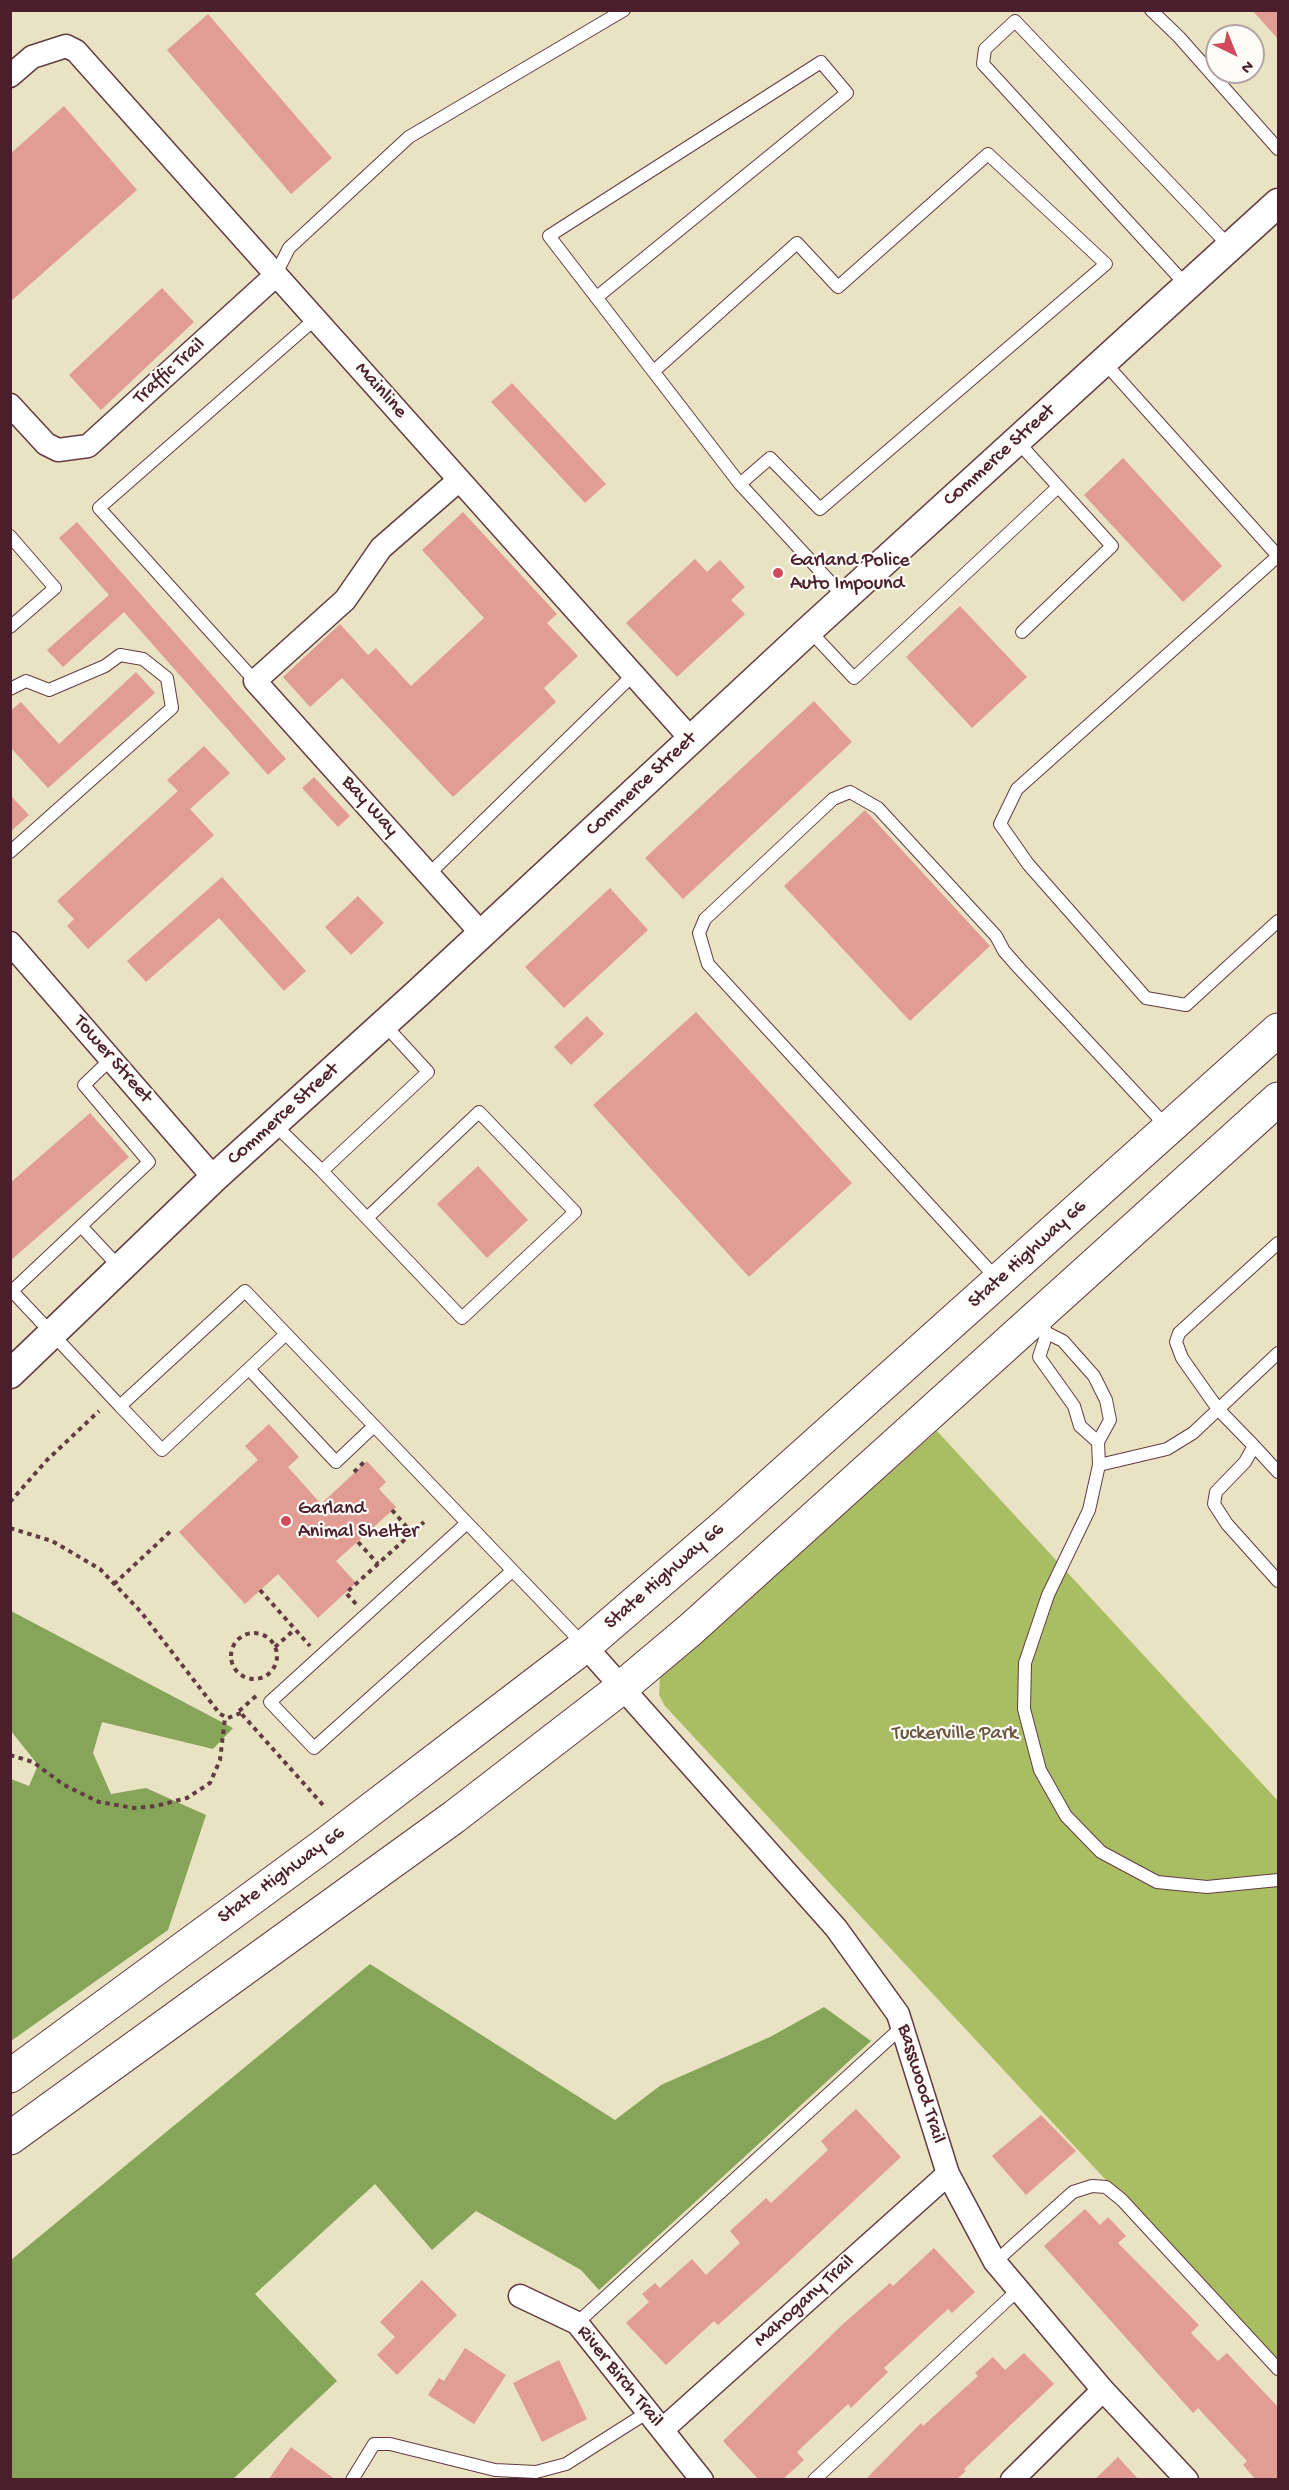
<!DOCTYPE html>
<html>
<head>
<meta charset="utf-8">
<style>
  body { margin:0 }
  #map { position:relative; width:1289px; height:2490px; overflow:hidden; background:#e9e3c3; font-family:"Gochi Hand",sans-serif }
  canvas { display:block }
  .frame { position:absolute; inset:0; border:12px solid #4a1f2b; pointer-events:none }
  .north { position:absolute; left:1205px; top:24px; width:60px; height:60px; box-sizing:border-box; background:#fdfcf7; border:2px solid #b5a4a5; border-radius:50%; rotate:137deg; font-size:16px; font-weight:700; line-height:24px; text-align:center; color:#4a1f2b }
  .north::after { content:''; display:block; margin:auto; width:21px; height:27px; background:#d1495b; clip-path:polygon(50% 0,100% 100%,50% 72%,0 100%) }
</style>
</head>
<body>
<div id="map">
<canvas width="1289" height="2490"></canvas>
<div class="frame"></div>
<div class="north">N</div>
</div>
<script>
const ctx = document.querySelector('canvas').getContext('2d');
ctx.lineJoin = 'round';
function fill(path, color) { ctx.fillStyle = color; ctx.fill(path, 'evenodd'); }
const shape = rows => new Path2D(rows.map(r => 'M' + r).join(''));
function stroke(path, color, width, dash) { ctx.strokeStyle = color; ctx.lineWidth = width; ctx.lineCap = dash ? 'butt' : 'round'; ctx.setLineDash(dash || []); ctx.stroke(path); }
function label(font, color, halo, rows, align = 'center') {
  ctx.font = font + ' "Gochi Hand",sans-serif'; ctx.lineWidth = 4.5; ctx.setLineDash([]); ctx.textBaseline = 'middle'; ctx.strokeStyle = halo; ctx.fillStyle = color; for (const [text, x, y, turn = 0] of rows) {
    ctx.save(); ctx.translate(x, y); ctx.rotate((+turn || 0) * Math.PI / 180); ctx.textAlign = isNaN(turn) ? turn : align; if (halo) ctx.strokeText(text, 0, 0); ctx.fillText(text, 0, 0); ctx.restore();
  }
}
fill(shape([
  [937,1431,1278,1801,1278,2365,665,1706,659,1695,660,1678,665,1671]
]), '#a9be63');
fill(shape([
  [11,1611,233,1728,213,1749,102,1722,93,1753,111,1794,146,1788,206,1815,168,1930,11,2041,11,1779,29,1786,38,1765,11,1731],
  [370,1964,615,2120,661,2085,770,2037,824,2007,871,2041,599,2290,581,2270,476,2211,432,2250,375,2184,255,2294,337,2381,233,2479,11,2479,11,2260]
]), '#86a559');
fill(shape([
  [1252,10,1278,10,1278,39],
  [208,14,332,158,291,194,167,50],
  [64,106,137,190,10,302,10,154],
  [162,288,194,322,101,410,69,375],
  [512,383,606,484,585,503,491,402],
  [1123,458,1222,566,1183,602,1084,495],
  [463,512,557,614,547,623,578,656,544,688,556,702,453,797,342,678,310,707,283,677,340,624,368,655,376,648,411,686,484,618,422,550],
  [77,522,286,759,268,775,124,612,63,667,47,650,109,595,59,538],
  [695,559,707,572,720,560,745,587,731,600,745,614,677,677,626,623],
  [960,606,1027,677,972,728,906,657],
  [136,672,155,693,48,788,10,747,10,711,21,702,59,744],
  [814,701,852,742,683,899,645,858],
  [204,746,230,773,190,809,214,835,88,949,67,926,74,919,57,901,178,791,167,780],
  [314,777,350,816,338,827,302,788],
  [10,795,29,815,10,832],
  [865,810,990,946,910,1021,784,886],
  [222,877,306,971,284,991,219,918,146,982,127,961],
  [610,888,648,930,564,1008,525,967],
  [358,896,384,923,351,955,325,927],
  [696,1012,852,1183,749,1277,593,1105],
  [587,1016,604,1034,571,1065,554,1047],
  [90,1113,129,1157,10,1261,10,1183],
  [478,1166,528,1220,487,1258,437,1204],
  [269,1424,299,1457,288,1467,321,1504,367,1461,386,1482,379,1489,396,1507,336,1561,356,1583,318,1618,278,1574,245,1604,179,1532,258,1460,245,1446],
  [856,2109,901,2157,772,2277,718,2325,714,2321,666,2365,626,2323,649,2302,642,2294,655,2283,660,2288,692,2259,706,2275,740,2243,730,2231,766,2198,771,2203,828,2150,821,2141],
  [1041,2115,1076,2151,1026,2195,992,2156],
  [1085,2209,1100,2225,1108,2217,1126,2236,1118,2243,1199,2325,1191,2333,1218,2361,1227,2353,1278,2407,1278,2480,1256,2480,1243,2465,1247,2461,1198,2408,1193,2413,1044,2246],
  [934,2248,975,2292,952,2313,948,2309,884,2368,888,2372,851,2408,848,2404,797,2452,804,2460,782,2480,759,2480,723,2441,843,2324,890,2283,893,2286],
  [422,2280,457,2315,397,2375,377,2355,395,2337,380,2322],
  [465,2348,506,2375,474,2424,428,2395,439,2378,444,2381],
  [1024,2353,1054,2384,964,2469,966,2471,956,2480,865,2480,921,2423,923,2426,978,2376,975,2373,993,2357,1005,2370],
  [559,2360,587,2419,542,2442,513,2383],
  [291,2447,336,2480,268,2480],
  [1118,2457,1139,2480,1094,2480]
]), '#e19c93');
const service = shape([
  [1151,10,1179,37,1278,149],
  [275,276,289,248,409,137,624,10],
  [1187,286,983,64,985,49,1015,21,1230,247],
  [597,297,847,93,821,62,549,236,740,484,844,597],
  [1104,362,1278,556,1017,789,1000,824,1028,864,1146,998,1186,1005,1278,921],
  [654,371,797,243,838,287,988,154,1106,264,820,509,770,458,740,484],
  [1017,441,1112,546,1022,632],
  [10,536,55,588,10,627],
  [809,630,854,678,1058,487],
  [255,681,99,508,315,319],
  [10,689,26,681,49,690,105,666,120,655,143,659,167,678,172,708,10,852],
  [429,874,633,675],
  [274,1124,322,1171,428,1072,384,1024],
  [322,1171,462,1318,575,1212,479,1112,367,1218],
  [81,1226,149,1162,84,1085,111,1059],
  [1278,1243,1179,1333,1176,1342,1182,1358,1218,1409,1254,1446,1245,1462,1216,1492,1214,1504,1227,1524,1278,1581],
  [120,1268,81,1226,12,1291,120,1406,245,1291,584,1645],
  [998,1280,708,964,699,933,705,919,833,799,850,792,878,808,996,936,1004,951,1019,968,1168,1128],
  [1039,1318,1047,1333,1063,1341,1094,1376,1106,1400,1110,1420,1098,1442,1099,1465,1167,1449,1193,1433,1278,1353],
  [1047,1333,1039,1357,1074,1406,1080,1426,1098,1442],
  [249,1369,336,1462,374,1426],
  [120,1406,162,1450,286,1334],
  [1254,1446,1278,1472],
  [1099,1465,1089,1510,1048,1595,1025,1663,1024,1709,1040,1770,1066,1816,1101,1852,1157,1882,1207,1887,1278,1880],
  [467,1523,270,1702,314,1748,512,1571],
  [995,2262,1073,2192,1092,2186,1106,2187,1122,2200,1278,2369],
  [577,2323,902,2027],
  [352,2480,374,2444,390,2444,495,2470,536,2472,566,2464,648,2412],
  [814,2480,1018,2290]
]);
const minor = shape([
  [10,76,32,57,66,46,76,51,691,739],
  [10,405,46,444,58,450,88,446,275,276],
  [459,480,381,548,345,600,255,681,482,934],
  [10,943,214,1178],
  [585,1646,836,1928,898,2014,948,2174,995,2262,1103,2390,1187,2480],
  [520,2296,577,2323,702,2480],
  [662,2430,948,2174],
  [1012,2480,1103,2390]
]);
const tertiary = shape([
  [10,1374,214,1178,418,993,809,630,1278,203]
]);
const primary = shape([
  [10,2076,327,1843,585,1646,728,1523,1278,1030],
  [10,2138,454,1817,621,1688,690,1630,1278,1099]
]);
stroke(service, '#623c42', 14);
stroke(minor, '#623c42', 25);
stroke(tertiary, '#623c42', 31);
stroke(primary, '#623c42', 35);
stroke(shape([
  [354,1472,364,1462],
  [10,1502,47,1460,99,1411],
  [392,1510,412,1533],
  [10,1528,52,1541,100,1569,141,1612,220,1714,228,1718,241,1713],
  [358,1542,378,1564],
  [114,1584,173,1529],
  [260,1590,310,1646],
  [356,1604,346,1593,424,1522],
  '231 1656a23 23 0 1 1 46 0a23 23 0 1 1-46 0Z',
  [275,1647,295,1629],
  [256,1696,239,1711,323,1805],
  [10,1755,33,1762,64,1785,99,1802,134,1808,156,1806,187,1798,210,1783,220,1760,225,1718]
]), '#623c42', 4, [4.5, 4.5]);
stroke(service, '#fff', 12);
stroke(minor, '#fff', 22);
stroke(tertiary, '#fff', 28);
stroke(primary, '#fff', 33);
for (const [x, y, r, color] of [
  [778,573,6,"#d1495b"],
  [286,1521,6,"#d1495b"]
]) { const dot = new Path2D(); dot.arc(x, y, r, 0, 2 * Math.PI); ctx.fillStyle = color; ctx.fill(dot); stroke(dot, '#fdfcf7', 2); }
label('20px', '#4a1f2b', '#fdfcf7', [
  ["Traffic Trail",170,372,-42],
  ["Mainline",380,391,48],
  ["Commerce Street",1000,456,-42],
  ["Commerce Street",642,785,-43],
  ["Bay Way",369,807,48],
  ["Tower Street",112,1060,49],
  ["Commerce Street",284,1115,-42],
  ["State Highway 66",1028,1255,-42],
  ["State Highway 66",665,1577,-41],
  ["State Highway 66",282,1876,-36],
  ["Basswood Trail",920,2084,73],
  ["Mahogany Trail",805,2302,-42],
  ["River Birch Trail",619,2377,51]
]);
label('20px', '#4a1f2b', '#fdfcf7', [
  ["Garland Police",790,562],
  ["Auto Impound",790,585],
  ["Garland",298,1510],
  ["Animal Shelter",298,1533]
], 'left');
label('20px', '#6b573f', '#fdfcf7', [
  ["Tuckerville Park",955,1735]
]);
</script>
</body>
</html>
